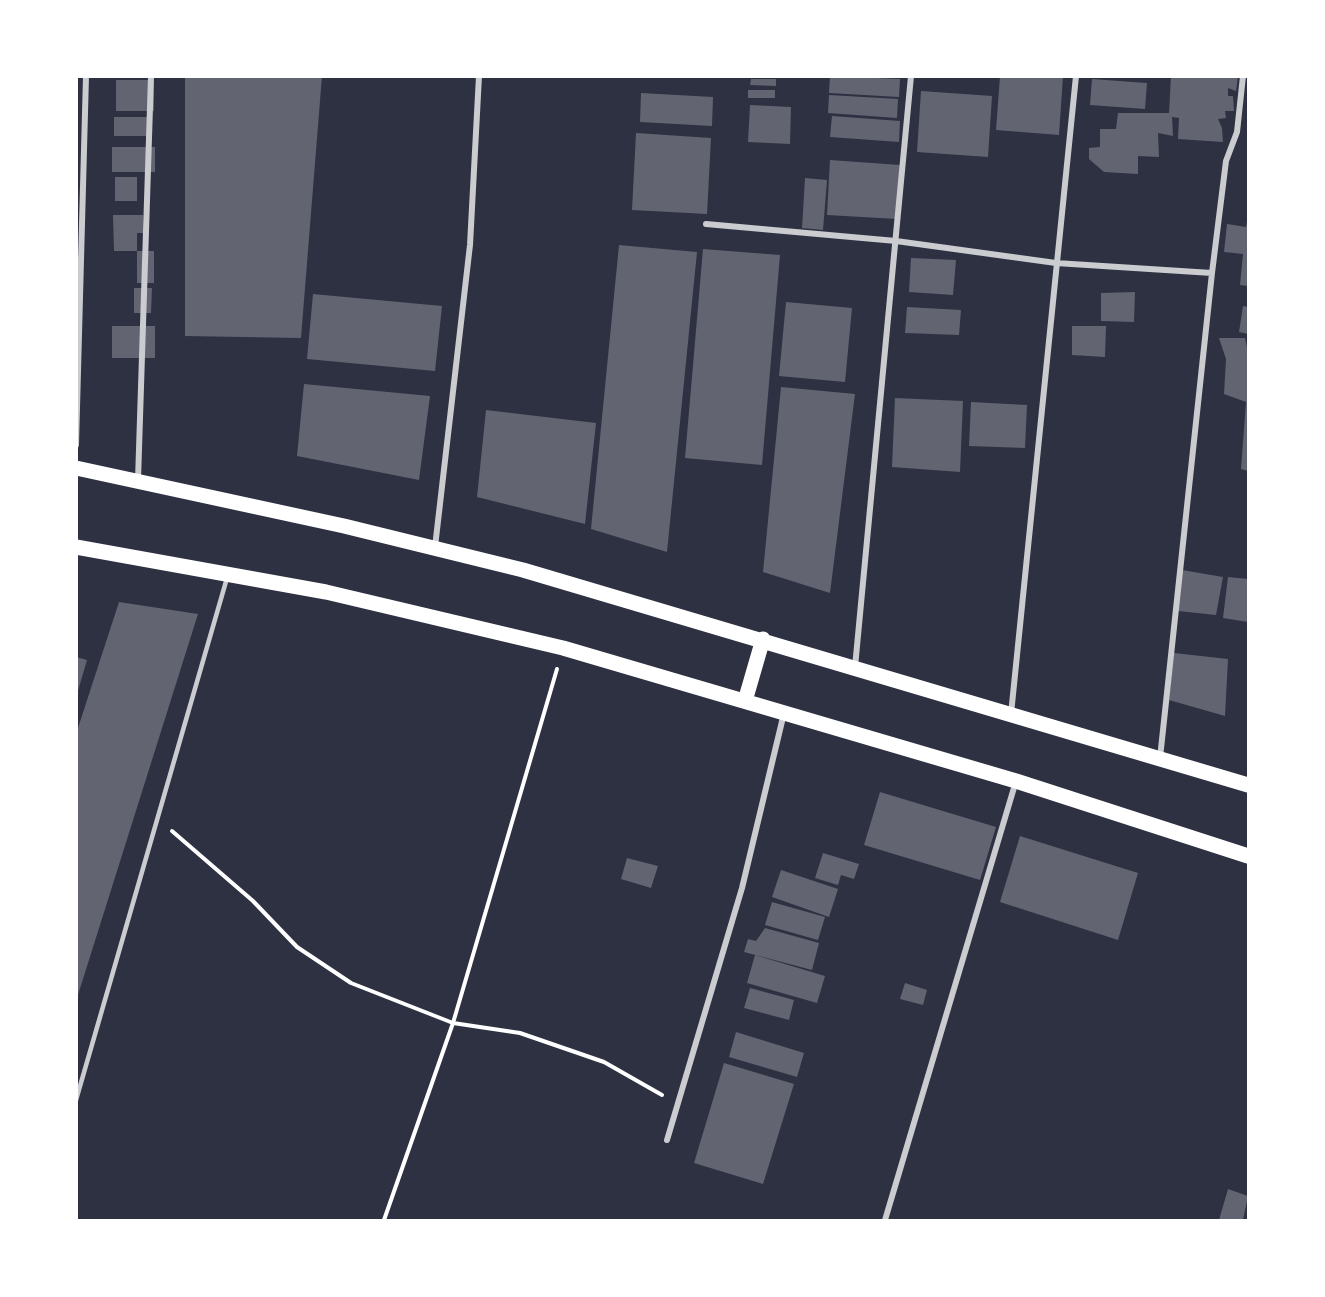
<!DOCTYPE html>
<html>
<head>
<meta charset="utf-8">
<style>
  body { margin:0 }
  #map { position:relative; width:1325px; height:1297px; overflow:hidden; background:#2d3142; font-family:Roboto,sans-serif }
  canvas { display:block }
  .frame { position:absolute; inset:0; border:78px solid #fff; pointer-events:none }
</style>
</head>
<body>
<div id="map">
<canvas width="1325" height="1297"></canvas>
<div class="frame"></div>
</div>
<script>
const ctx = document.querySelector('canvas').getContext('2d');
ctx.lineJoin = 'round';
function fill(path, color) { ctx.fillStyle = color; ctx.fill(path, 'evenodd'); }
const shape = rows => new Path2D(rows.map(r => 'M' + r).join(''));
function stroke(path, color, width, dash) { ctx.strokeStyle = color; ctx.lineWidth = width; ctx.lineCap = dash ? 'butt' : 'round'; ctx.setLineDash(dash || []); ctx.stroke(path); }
fill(shape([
  [185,76,322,76,301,338,185,336],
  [830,76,900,79,899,97,829,93],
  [1000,76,1063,76,1059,135,996,130],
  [1171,76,1238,76,1236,91,1228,88,1228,96,1233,96,1234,111,1225,111,1226,118,1218,119,1222,128,1223,142,1178,139,1179,118,1172,117,1173,136,1158,133,1159,157,1138,156,1138,174,1104,172,1089,159,1089,148,1100,147,1100,129,1116,129,1118,113,1169,113],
  [751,79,776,79,776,86,750,85],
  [1092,79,1147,83,1145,109,1090,105],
  [116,80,154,80,154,111,116,111],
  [748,90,775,90,775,98,748,98],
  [921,91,992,96,988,157,917,152],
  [641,93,713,97,712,126,640,122],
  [829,95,898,99,897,118,828,113],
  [750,105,791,107,790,144,748,142],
  [832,116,900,121,899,142,830,137],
  [114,117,150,117,150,136,114,136],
  [636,133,711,138,707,214,632,210],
  [112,147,155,147,155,172,112,172],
  [830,160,900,165,897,219,827,215],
  [115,177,137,177,137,201,115,201],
  [805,178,827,180,823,230,802,228],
  [113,215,143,215,144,233,137,233,137,251,114,251],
  [1247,221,1248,222,1248,286,1240,285,1243,254,1224,252,1227,224,1246,227],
  [619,245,697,252,667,552,591,529],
  [703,249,780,255,762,465,685,458],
  [137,251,154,251,154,283,137,283],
  [911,258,956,260,953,295,909,292],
  [134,288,152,288,151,313,134,313],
  [1135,292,1134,322,1101,321,1101,293],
  [313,294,442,306,435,371,307,359],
  [786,302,852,308,845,382,779,376],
  [1243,306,1248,307,1248,334,1239,332],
  [907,307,961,310,959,335,905,333],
  [112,326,155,326,155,358,112,358],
  [1072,326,1106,326,1105,357,1072,355],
  [1219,338,1245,338,1248,352,1248,471,1241,469,1246,402,1224,394,1226,359],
  [304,384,430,396,419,480,297,456],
  [781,387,855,394,830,593,763,572],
  [895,398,963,401,960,472,892,467],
  [971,402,1027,405,1025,448,969,446],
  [486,410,596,423,585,524,477,497],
  [1182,570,1223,577,1216,615,1178,611],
  [1228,577,1248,579,1248,622,1223,618],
  [119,602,198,614,77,998,76,734],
  [1174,653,1228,659,1225,716,1169,700],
  [76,657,87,660,77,694,76,694],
  [880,792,996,827,980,880,864,845],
  [1020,836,1138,873,1118,940,1000,902],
  [823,853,859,864,854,879,841,875,838,885,815,878],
  [627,858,658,866,651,888,621,879],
  [781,870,838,889,829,917,772,897],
  [772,902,825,917,818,940,765,925],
  [765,928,819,943,812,970,744,952,748,939,756,941],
  [755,955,825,976,817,1003,747,983],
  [905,983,927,990,923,1005,900,999],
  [750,988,794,1000,789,1020,744,1008],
  [736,1032,804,1053,797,1077,729,1057],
  [724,1063,794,1084,763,1184,694,1163],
  [1228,1189,1248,1196,1243,1220,1219,1220]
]), '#626471');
stroke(shape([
  [172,831,253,901,297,947,351,983,453,1023,520,1033,604,1062,662,1095],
  [384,1220,453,1023,557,669]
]), '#fff', 4);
stroke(shape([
  [76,1100,227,578]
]), '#caccd0', 4.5);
stroke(shape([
  [706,224,896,241,1056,263,1212,273],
  [76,445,86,76],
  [138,480,151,76],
  [435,547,470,245,479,76],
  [855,667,911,76],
  [1011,714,1076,76],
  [1160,758,1212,273,1226,161,1237,132,1243,76],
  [667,1140,742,888,784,713],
  [885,1220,1016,781]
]), '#caccd0', 6);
stroke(shape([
  [76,468,344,526,523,570,1248,785],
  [76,547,326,592,563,648,1016,781,1248,856],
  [745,701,763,639]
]), '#fff', 15);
</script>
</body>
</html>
